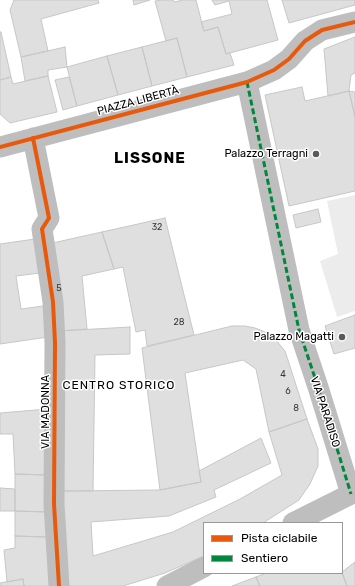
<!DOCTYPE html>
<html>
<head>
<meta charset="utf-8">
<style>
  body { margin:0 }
  #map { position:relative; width:355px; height:586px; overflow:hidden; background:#fff; font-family:Rubik,sans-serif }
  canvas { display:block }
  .legend { position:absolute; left:203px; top:522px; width:140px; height:52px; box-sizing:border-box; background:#fff; border:1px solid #999; margin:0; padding:5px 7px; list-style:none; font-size:12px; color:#000 }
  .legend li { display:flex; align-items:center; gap:8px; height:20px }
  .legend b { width:20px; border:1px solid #999 }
</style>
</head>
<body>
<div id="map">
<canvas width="355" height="586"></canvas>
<ul class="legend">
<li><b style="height:5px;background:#e8590c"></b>Pista ciclabile</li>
<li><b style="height:5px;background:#00873e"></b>Sentiero</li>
</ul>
</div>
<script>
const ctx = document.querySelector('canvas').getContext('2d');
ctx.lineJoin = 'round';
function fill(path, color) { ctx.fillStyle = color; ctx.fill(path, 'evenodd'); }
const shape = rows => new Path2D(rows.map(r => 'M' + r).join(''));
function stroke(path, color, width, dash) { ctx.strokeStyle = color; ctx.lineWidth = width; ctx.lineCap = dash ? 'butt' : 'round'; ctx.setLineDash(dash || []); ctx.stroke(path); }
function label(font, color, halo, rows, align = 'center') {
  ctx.font = font + ' Rubik,sans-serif'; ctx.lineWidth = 3; ctx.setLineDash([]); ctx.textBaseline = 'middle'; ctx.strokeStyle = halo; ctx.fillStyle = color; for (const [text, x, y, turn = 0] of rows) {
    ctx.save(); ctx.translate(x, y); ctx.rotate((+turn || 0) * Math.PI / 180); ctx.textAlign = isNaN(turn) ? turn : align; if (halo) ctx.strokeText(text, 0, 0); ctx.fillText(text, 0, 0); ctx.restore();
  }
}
fill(shape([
  [355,195,355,311,337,317,320,261,338,254,327,201]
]), '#ececec');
const building = shape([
  [14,0,98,0,99,3,41,19,48,51,21,57,10,10,14,0],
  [133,0,150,0,134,5,133,0],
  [161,0,173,0,174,2,183,0,196,0,204,31,218,27,226,54,230,53,234,65,187,77,177,38,166,41,155,1,161,0],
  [212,0,267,0,278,40,226,54,218,27,204,31,201,22,232,14,229,1,215,5,212,0],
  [282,0,355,0,355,5,289,23,282,0],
  [0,32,1,32,11,77,0,80,0,32],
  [355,37,355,73,351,75,349,91,328,96,324,49,355,37],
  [177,38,187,77,152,86,142,47,177,38],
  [65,47,67,67,48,70,48,76,25,81,21,57,65,47],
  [142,47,152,86,118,95,107,56,142,47],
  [107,56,118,95,77,106,67,67,107,56],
  [48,76,57,112,10,123,0,114,0,80,11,77,13,84,48,76],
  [69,77,77,106,63,110,55,80,69,77],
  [302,87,305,101,349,91,355,117,355,191,289,206,265,95,302,87],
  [349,91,355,92,355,117,349,91],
  [318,209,321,222,296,228,293,215,318,209],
  [165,218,194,335,147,346,145,330,136,332,123,267,114,269,102,232,165,218],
  [102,232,114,269,82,276,87,329,59,331,48,244,102,232],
  [35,239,40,273,16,276,21,309,43,306,48,337,0,344,0,244,35,239],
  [355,315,355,348,334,354,325,326,355,315],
  [232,326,245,326,255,328,265,332,276,340,285,351,307,419,269,432,256,369,243,360,185,373,201,482,160,490,142,348,232,326],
  [130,327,130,354,95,355,93,491,60,491,59,331,130,327],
  [48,409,48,475,15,474,13,434,0,434,0,413,48,409],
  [307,419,318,449,318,466,310,484,299,500,263,523,204,523,204,556,165,573,123,586,67,586,60,491,160,490,201,482,199,471,261,438,271,463,214,490,216,497,169,516,91,522,93,556,173,532,240,499,282,475,269,432,307,419],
  [15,474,48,475,48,512,15,511,15,474],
  [0,488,15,489,15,511,0,511,0,488],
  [15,511,48,512,47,537,15,536,15,511],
  [15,536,47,537,52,586,24,586,23,579,7,582,4,550,15,548,15,536],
  [355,562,355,586,347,586,342,572,355,562],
  [266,573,342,573,347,586,260,586,256,577,266,573],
  [256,577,260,586,232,586,256,577],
  [23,579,24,586,0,586,0,583,23,579]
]);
fill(building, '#dfdfdf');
stroke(building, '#c7c7c7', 1);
stroke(shape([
  [247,82,299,330,318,387,351,494],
  [33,138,49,218,42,229,53,302,55,343,54,504,59,586],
  [0,147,247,82,274,70,289,59,305,41,322,30,355,22],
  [293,523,355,492],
  [167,586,204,567]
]), '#bebebe', 21);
stroke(shape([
  [247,82,299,330,318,387,351,494]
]), '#00873e', 3, [6, 3]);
stroke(shape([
  [33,138,49,218,42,229,53,302,55,343,54,504,59,586],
  [0,147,247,82,274,70,289,59,305,41,322,30,355,22]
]), '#e8590c', 4);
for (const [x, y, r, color] of [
  [316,154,4,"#595959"],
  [342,337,4,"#595959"]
]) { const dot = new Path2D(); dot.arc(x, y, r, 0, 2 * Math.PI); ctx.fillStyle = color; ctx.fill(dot); stroke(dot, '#fff', 1.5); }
label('9px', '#383838', null, [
  ["32",157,227],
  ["5",59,288],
  ["28",179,322],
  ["4",283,374],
  ["6",288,391],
  ["8",296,408]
]);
label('11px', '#000', '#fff', [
  ["PIAZZA LIBERTÀ",138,101,-15],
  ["VIA MADONNA",46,412,-90],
  ["VIA PARADISO",325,412,72]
]);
label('11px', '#000', '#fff', [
  ["Palazzo Terragni",308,154],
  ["Palazzo Magatti",334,337]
], 'right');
ctx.letterSpacing = '1px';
label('12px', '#000', '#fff', [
  ["CENTRO STORICO",119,386]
]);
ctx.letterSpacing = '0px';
ctx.letterSpacing = '1px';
label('bold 15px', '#000', '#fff', [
  ["LISSONE",150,159]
]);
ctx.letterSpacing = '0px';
</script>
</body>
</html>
